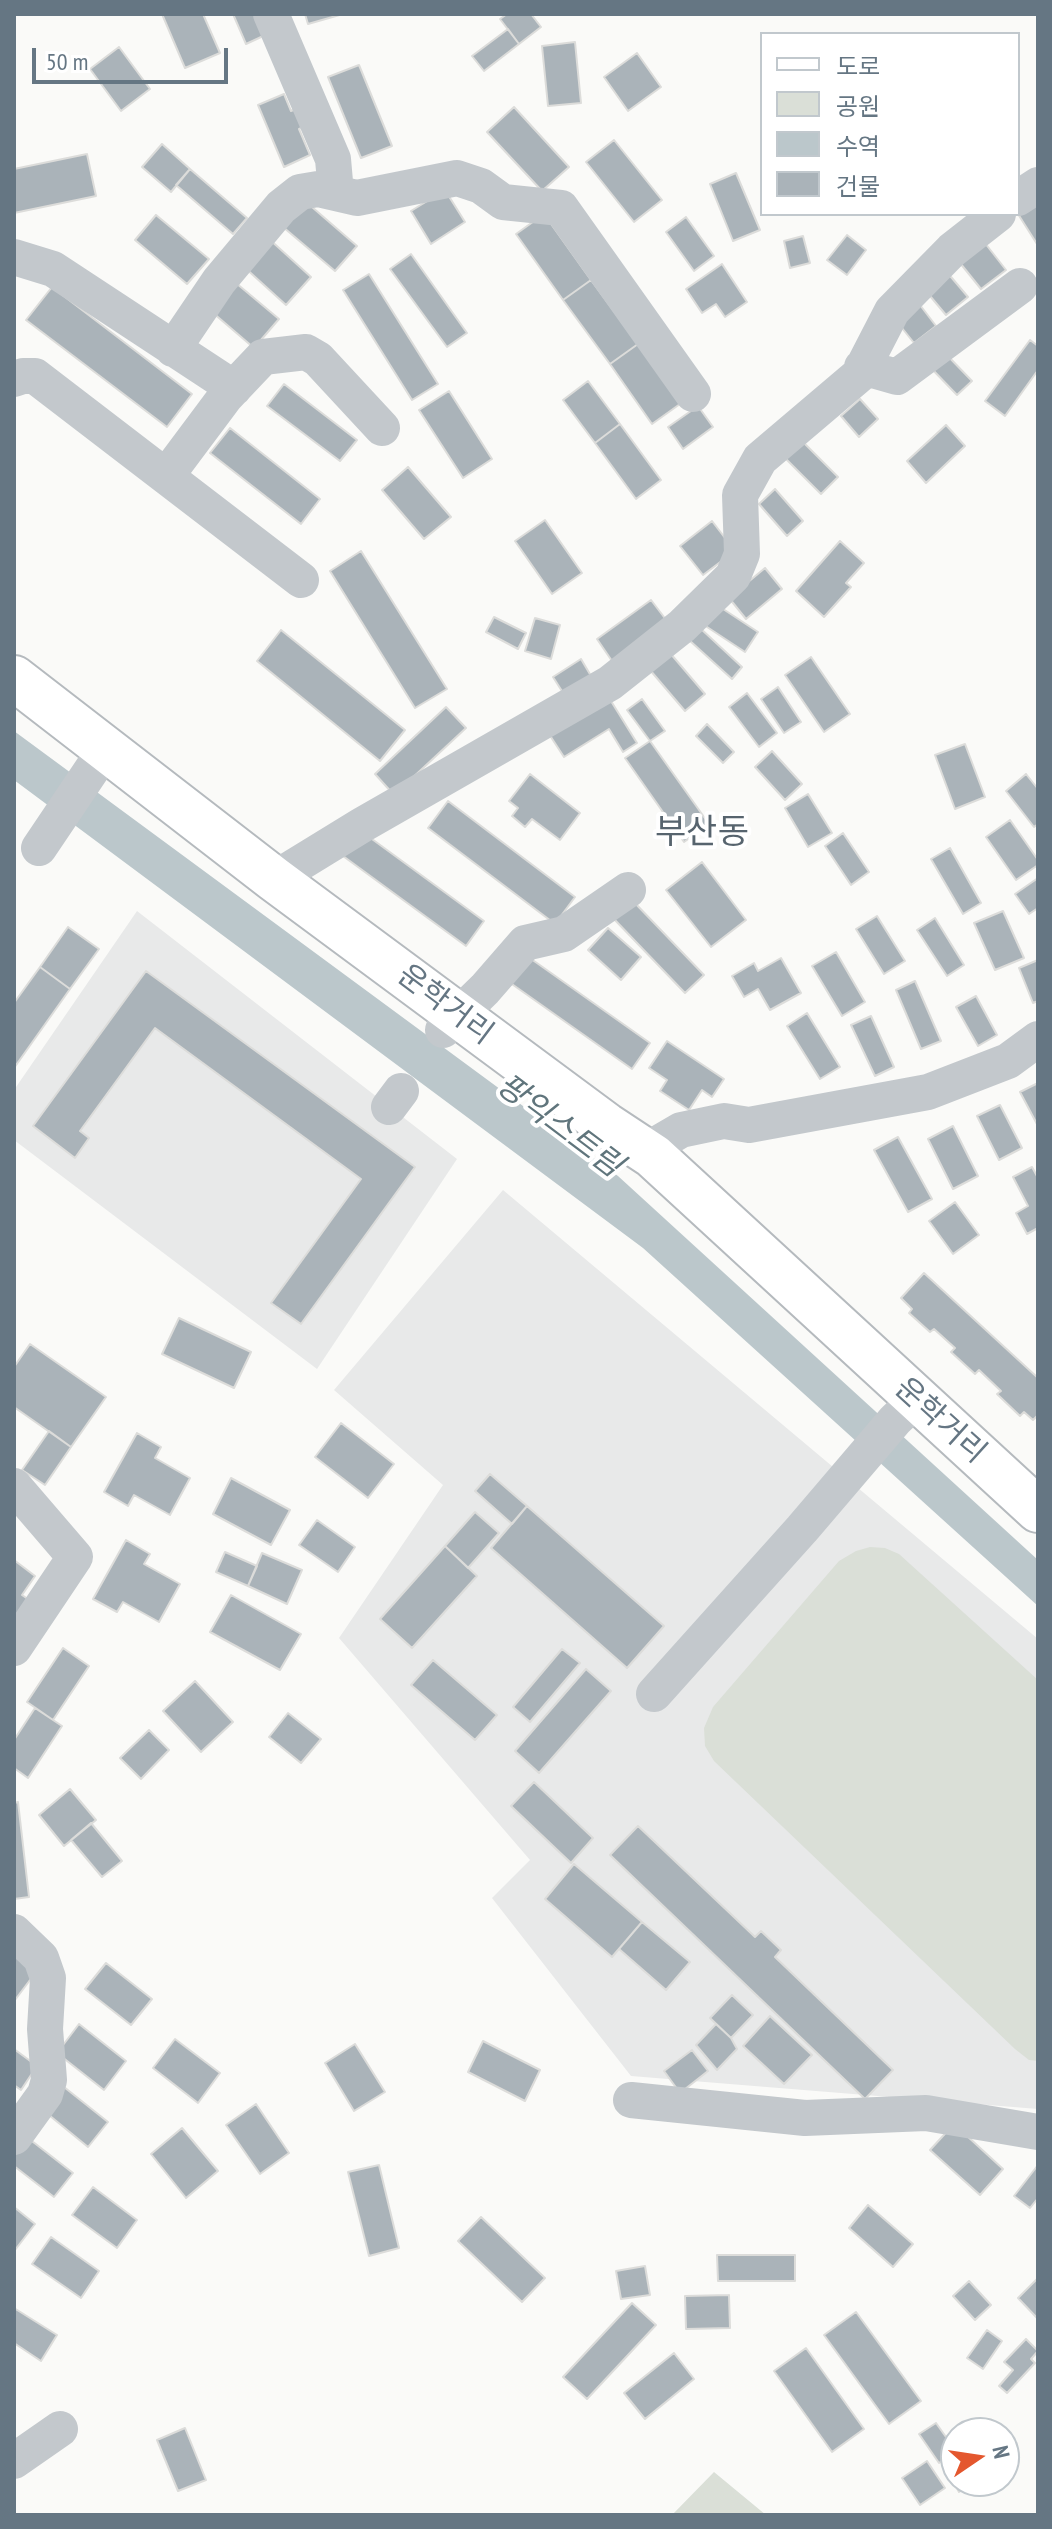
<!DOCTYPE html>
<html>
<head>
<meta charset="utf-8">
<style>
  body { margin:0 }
  #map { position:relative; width:1052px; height:2529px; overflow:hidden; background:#fafaf8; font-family:"PT Sans Narrow","Noto Sans KR",sans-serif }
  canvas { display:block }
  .frame { position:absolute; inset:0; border:16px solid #657683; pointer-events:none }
  .legend { position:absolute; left:760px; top:32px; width:260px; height:184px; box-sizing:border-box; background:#fff; border:2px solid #c1c8cd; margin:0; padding:10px 14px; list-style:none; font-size:24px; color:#657683 }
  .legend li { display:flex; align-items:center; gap:16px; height:40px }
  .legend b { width:40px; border:2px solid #c1c8cd }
  .north { position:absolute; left:940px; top:2417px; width:80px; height:80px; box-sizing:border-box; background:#fff; border:2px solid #c1c8cd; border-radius:50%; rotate:77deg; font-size:22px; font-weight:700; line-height:32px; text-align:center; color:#657683 }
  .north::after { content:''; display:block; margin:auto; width:28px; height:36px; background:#e4572e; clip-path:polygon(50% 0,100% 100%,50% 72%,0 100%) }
  .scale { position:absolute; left:32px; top:48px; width:196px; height:36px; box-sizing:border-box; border:4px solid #657683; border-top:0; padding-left:10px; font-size:24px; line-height:28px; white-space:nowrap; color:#657683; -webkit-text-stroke:6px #fff; paint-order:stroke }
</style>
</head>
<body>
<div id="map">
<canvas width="1052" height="2529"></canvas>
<div class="frame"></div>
<ul class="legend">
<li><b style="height:10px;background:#fff"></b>도로</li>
<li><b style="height:22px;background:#dadfd7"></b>공원</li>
<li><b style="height:22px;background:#bbc7cb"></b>수역</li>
<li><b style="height:22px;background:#aab3b9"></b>건물</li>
</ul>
<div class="north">N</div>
<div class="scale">50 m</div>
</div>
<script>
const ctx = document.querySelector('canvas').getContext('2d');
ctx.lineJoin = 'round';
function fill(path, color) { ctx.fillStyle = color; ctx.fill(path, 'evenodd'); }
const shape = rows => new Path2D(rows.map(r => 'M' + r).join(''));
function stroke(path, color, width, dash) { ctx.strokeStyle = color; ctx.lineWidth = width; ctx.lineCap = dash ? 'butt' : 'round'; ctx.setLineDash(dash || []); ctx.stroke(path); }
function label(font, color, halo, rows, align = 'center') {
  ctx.font = font + ' "PT Sans Narrow","Noto Sans KR",sans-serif'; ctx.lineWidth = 8; ctx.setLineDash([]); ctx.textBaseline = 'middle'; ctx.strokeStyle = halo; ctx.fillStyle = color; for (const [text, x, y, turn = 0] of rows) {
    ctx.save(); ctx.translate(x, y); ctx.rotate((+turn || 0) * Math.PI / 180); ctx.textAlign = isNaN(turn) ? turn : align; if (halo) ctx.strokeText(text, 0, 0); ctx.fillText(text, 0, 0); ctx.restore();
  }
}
fill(shape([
  [137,911,457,1159,317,1369,14,1140,14,1090],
  [503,1190,1038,1639,1038,2109,631,2076,492,1898,530,1860,339,1638,443,1485,334,1390]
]), '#e8e9e9');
fill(shape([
  [870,1547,885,1548,899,1554,1038,1680,1038,2061,1029,2060,1015,2049,714,1761,705,1746,704,1728,713,1707,839,1561,856,1551],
  [714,2472,766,2515,672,2515]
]), '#dadfd7');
fill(shape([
  [14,731,618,1176,1038,1560,1038,1606,643,1248,14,780]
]), '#bbc7cb');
const building = shape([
  [162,14,203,14,220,53,185,68,162,14],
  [233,14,266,14,274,31,246,44,233,14],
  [305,14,343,14,308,24,305,14],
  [507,14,531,14,541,27,519,44,500,19,507,14],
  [508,29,519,44,484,71,472,56,508,29],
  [575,42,581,103,548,106,542,46,575,42],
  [119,47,150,89,121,111,90,69,119,47],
  [637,53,661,87,628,111,604,77,637,53],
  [359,65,392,146,361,158,328,77,359,65],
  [284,94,291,111,308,104,315,122,299,129,310,155,284,167,258,105,284,94],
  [514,107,569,167,542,191,487,132,514,107],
  [614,140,662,200,634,222,586,162,614,140],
  [162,144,190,169,171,192,142,167,162,144],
  [87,154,96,196,14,213,14,169,87,154],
  [190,169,247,218,233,234,176,185,190,169],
  [736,173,760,230,733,241,710,184,736,173],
  [445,190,465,222,431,244,411,211,445,190],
  [1038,199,1038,243,1037,244,1018,214,1038,199],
  [305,201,357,246,335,271,283,227,305,201],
  [544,214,591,280,563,300,516,234,544,214],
  [156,215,209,259,187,284,135,240,156,215],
  [686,217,714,256,694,271,666,232,686,217],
  [847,235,866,250,847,275,827,260,847,235],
  [803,236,810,263,790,268,784,241,803,236],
  [268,238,311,277,286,305,243,266,268,238],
  [981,238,1006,270,981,289,956,258,981,238],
  [411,254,467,333,447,347,390,269,411,254],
  [722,264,747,302,725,317,716,304,702,313,686,289,722,264],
  [946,271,968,297,946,315,925,290,946,271],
  [369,274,438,384,412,400,343,290,369,274],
  [591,280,638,344,610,364,563,300,591,280],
  [236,283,279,319,254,348,212,312,236,283],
  [52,287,192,394,167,427,26,320,52,287],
  [920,305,936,326,914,343,898,323,920,305],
  [1030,340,1038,346,1038,370,1005,416,985,401,1030,340],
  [638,344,680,404,652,424,610,364,638,344],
  [943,351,972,381,957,395,929,366,943,351],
  [588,381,620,424,595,443,563,400,588,381],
  [284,384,357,440,340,461,267,406,284,384],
  [449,391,492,459,463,478,419,410,449,391],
  [860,399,878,419,859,437,841,416,860,399],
  [698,406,713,427,683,449,668,427,698,406],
  [620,424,661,480,636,499,595,443,620,424],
  [946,425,965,446,926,483,907,461,946,425],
  [230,428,320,499,301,524,210,453,230,428],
  [800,439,838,477,821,494,783,456,800,439],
  [408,467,451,517,424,539,382,490,408,467],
  [775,489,803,521,787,536,759,504,775,489],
  [545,520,582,573,552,594,515,541,545,520],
  [712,521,735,551,703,575,680,546,712,521],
  [840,541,864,563,846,583,851,587,824,617,796,591,840,541],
  [361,551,447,689,415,708,330,571,361,551],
  [765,568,782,589,746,619,729,598,765,568],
  [651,600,667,621,612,661,597,639,651,600],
  [714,603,758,632,745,652,701,623,714,603],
  [494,617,526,633,518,649,486,632,494,617],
  [535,618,560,625,551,659,525,651,535,618],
  [700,628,742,667,732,679,689,640,700,628],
  [281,630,405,730,380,761,257,661,281,630],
  [670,653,705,694,685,711,650,670,670,653],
  [811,657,850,714,824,732,785,675,811,657],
  [581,659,594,681,567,699,553,677,581,659],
  [778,687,801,722,784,733,761,699,778,687],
  [606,693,637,743,623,752,609,729,564,757,547,731,606,693],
  [747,693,777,733,759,747,729,707,747,693],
  [642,699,665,731,650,741,627,710,642,699],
  [446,707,466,728,394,795,375,774,446,707],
  [707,724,734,752,723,763,696,736,707,724],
  [650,741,709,824,684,842,625,758,650,741],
  [965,744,985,797,955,809,935,755,965,744],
  [772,751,802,784,785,800,755,767,772,751],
  [530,774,580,813,560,840,532,819,525,827,512,816,518,808,509,801,530,774],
  [1026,774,1038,789,1038,824,1034,827,1006,791,1026,774],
  [808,794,832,833,808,847,785,808,808,794],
  [448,801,575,897,555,924,428,828,448,801],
  [1010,820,1038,860,1038,865,1016,880,986,837,1010,820],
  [361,831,484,921,466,946,343,856,361,831],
  [843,833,869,872,851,885,825,846,843,833],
  [950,848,981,903,963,914,931,859,950,848],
  [702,862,746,920,711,947,666,890,702,862],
  [1038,878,1038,908,1029,914,1015,894,1038,878],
  [632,900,704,975,685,993,613,918,632,900],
  [1003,911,1024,958,995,970,974,923,1003,911],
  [877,916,905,961,884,974,856,929,877,916],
  [935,918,964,965,947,976,917,930,935,918],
  [68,927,99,949,70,989,40,967,68,927],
  [608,928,641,957,621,980,588,950,608,928],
  [836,952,865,1002,842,1016,812,966,836,952],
  [527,956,650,1043,632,1069,509,982,527,956],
  [781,958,801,993,770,1010,758,989,744,997,732,976,754,963,758,971,781,958],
  [1038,960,1038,1001,1033,1003,1019,968,1038,960],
  [40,967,70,989,14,1068,14,1003,40,967],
  [146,971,415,1167,301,1324,271,1303,361,1179,155,1028,80,1131,89,1138,75,1158,33,1126,146,971],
  [915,981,941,1041,921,1049,896,990,915,981],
  [976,996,997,1035,978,1046,956,1007,976,996],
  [807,1013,840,1067,820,1079,787,1026,807,1013],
  [871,1016,894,1067,875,1076,851,1025,871,1016],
  [667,1041,724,1079,712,1097,702,1090,689,1110,660,1091,667,1080,649,1068,667,1041],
  [1038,1083,1038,1126,1020,1092,1038,1083],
  [1000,1105,1022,1148,999,1160,977,1116,1000,1105],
  [953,1126,978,1176,953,1189,928,1139,953,1126],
  [898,1137,932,1199,908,1212,874,1150,898,1137],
  [1032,1167,1038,1178,1038,1228,1027,1234,1016,1213,1028,1206,1013,1177,1032,1167],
  [955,1202,979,1235,953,1254,929,1221,955,1202],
  [924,1273,1038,1378,1038,1415,1033,1420,1024,1412,1020,1416,997,1394,1001,1391,979,1370,975,1374,951,1352,955,1348,934,1329,930,1332,909,1313,912,1309,901,1298,924,1273],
  [179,1318,251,1352,234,1388,162,1354,179,1318],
  [30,1344,106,1397,71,1447,14,1407,14,1367,30,1344],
  [341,1423,394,1464,368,1498,315,1457,341,1423],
  [49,1431,71,1447,45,1485,22,1470,49,1431],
  [137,1433,161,1447,155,1458,190,1478,170,1515,134,1495,128,1506,104,1492,137,1433],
  [490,1474,527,1506,512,1524,475,1491,490,1474],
  [231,1478,290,1510,271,1545,213,1514,231,1478],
  [527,1506,664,1626,627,1668,491,1548,527,1506],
  [475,1512,499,1533,468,1568,445,1546,475,1512],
  [317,1520,355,1547,338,1572,299,1545,317,1520],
  [126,1540,150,1554,144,1564,180,1584,159,1622,123,1602,117,1612,93,1599,126,1540],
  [445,1546,477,1576,412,1648,380,1619,445,1546],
  [225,1552,257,1566,248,1586,216,1572,225,1552],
  [262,1553,302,1570,287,1604,248,1586,262,1553],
  [14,1560,35,1576,22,1595,35,1604,14,1632,14,1560],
  [231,1595,301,1634,280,1670,210,1632,231,1595],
  [63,1648,89,1666,53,1720,27,1702,63,1648],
  [562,1649,580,1663,530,1722,513,1707,562,1649],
  [433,1660,497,1715,475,1740,411,1685,433,1660],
  [586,1669,611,1691,539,1773,515,1751,586,1669],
  [195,1681,233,1722,201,1752,163,1711,195,1681],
  [35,1708,62,1726,28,1778,14,1768,14,1740,35,1708],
  [288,1713,321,1739,301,1763,269,1737,288,1713],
  [149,1730,169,1750,141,1779,120,1758,149,1730],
  [534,1782,593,1838,571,1863,511,1806,534,1782],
  [70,1789,96,1820,64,1846,39,1815,70,1789],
  [18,1802,29,1897,14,1899,14,1803,18,1802],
  [91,1823,122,1861,102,1877,71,1840,91,1823],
  [638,1826,755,1937,761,1931,781,1950,775,1957,893,2070,865,2099,610,1855,638,1826],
  [574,1864,642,1922,612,1957,545,1899,574,1864],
  [642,1922,690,1962,666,1990,619,1949,642,1922],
  [14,1955,36,1972,15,2000,14,1999,14,1955],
  [106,1963,152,1999,131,2025,85,1989,106,1963],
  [732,1995,753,2015,731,2038,710,2018,732,1995],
  [770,2016,812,2055,784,2084,743,2046,770,2016],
  [79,2024,126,2061,104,2090,57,2053,79,2024],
  [716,2024,731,2038,737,2049,717,2070,696,2045,716,2024],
  [175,2039,220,2073,198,2103,153,2068,175,2039],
  [483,2041,540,2070,525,2101,468,2072,483,2041],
  [355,2044,385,2092,354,2111,325,2063,355,2044],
  [14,2049,37,2066,21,2090,14,2085,14,2049],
  [692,2050,708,2071,680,2093,664,2071,692,2050],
  [64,2087,108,2122,88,2147,44,2111,64,2087],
  [256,2104,289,2153,260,2174,226,2125,256,2104],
  [954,2124,1003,2169,980,2195,930,2150,954,2124],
  [182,2128,218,2171,186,2198,151,2154,182,2128],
  [28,2138,73,2173,54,2197,14,2166,14,2156,28,2138],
  [379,2165,399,2248,369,2256,348,2172,379,2165],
  [1038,2165,1038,2198,1030,2208,1014,2196,1038,2165],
  [93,2187,137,2220,117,2248,72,2215,93,2187],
  [868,2205,913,2244,893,2267,849,2228,868,2205],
  [14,2207,35,2224,15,2250,14,2249,14,2207],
  [481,2217,545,2278,522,2302,458,2241,481,2217],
  [51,2237,99,2271,81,2298,32,2264,51,2237],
  [717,2255,795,2255,795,2281,718,2281,717,2255],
  [645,2266,650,2295,621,2299,616,2271,645,2266],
  [1038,2278,1038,2319,1018,2298,1038,2278],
  [969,2281,991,2305,975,2320,953,2296,969,2281],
  [729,2295,730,2328,686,2329,685,2296,729,2295],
  [632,2303,656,2325,587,2399,563,2377,632,2303],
  [14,2308,57,2335,41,2361,14,2343,14,2308],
  [856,2312,921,2401,889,2424,824,2335,856,2312],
  [987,2330,1002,2341,983,2369,967,2358,987,2330],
  [1026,2339,1038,2351,1031,2359,1035,2363,1007,2393,999,2386,1013,2370,1004,2362,1026,2339],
  [806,2348,864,2429,832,2452,774,2371,806,2348],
  [674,2353,694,2379,645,2419,624,2393,674,2353],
  [936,2423,956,2451,939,2463,919,2434,936,2423],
  [185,2428,206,2480,178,2491,157,2440,185,2428],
  [956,2458,956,2481,977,2481,959,2492,944,2465,956,2458],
  [927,2461,945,2488,920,2505,902,2478,927,2461]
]);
fill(building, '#aab3b9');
stroke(building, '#dcdcda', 2);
const major = shape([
  [14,678,274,879,606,1125,653,1156,1038,1510]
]);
stroke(major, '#b5babe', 48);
stroke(shape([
  [271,14,333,159,336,193],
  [1018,198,1038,185],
  [14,257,53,269,234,388],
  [173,349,219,281,281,207,300,192,318,189,357,198,457,178,481,186,503,202,561,208,693,394],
  [862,367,897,377,1020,286],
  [14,379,23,376,35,376,301,580],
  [167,475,226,396,263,357,306,352,318,359,382,428],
  [39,848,107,747],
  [274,879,362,825,610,683,682,626,733,576,742,554,740,495,760,459,859,375,892,311,952,250,998,214],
  [443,1030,485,989,525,943,564,934,628,890],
  [389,1107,401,1091],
  [645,1151,681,1130,724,1121,749,1125,928,1092,1008,1061,1038,1039],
  [14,1486,75,1557,14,1648],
  [654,1694,802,1529,895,1420,916,1400],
  [14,1932,41,1958,48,1978,45,2029,49,2080,45,2094,14,2137],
  [631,2100,805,2118,926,2113,1038,2132],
  [14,2461,60,2429]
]), '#c3c8cc', 36);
stroke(major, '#fff', 44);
label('30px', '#657683', '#fff', [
  ["운학거리",445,1005,37],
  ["운학거리",940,1421,42]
]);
label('italic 32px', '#60757c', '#fff', [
  ["팡익스트림",559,1126,37]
]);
label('34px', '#57646e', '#fff', [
  ["부산동",702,833]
]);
</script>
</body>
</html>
